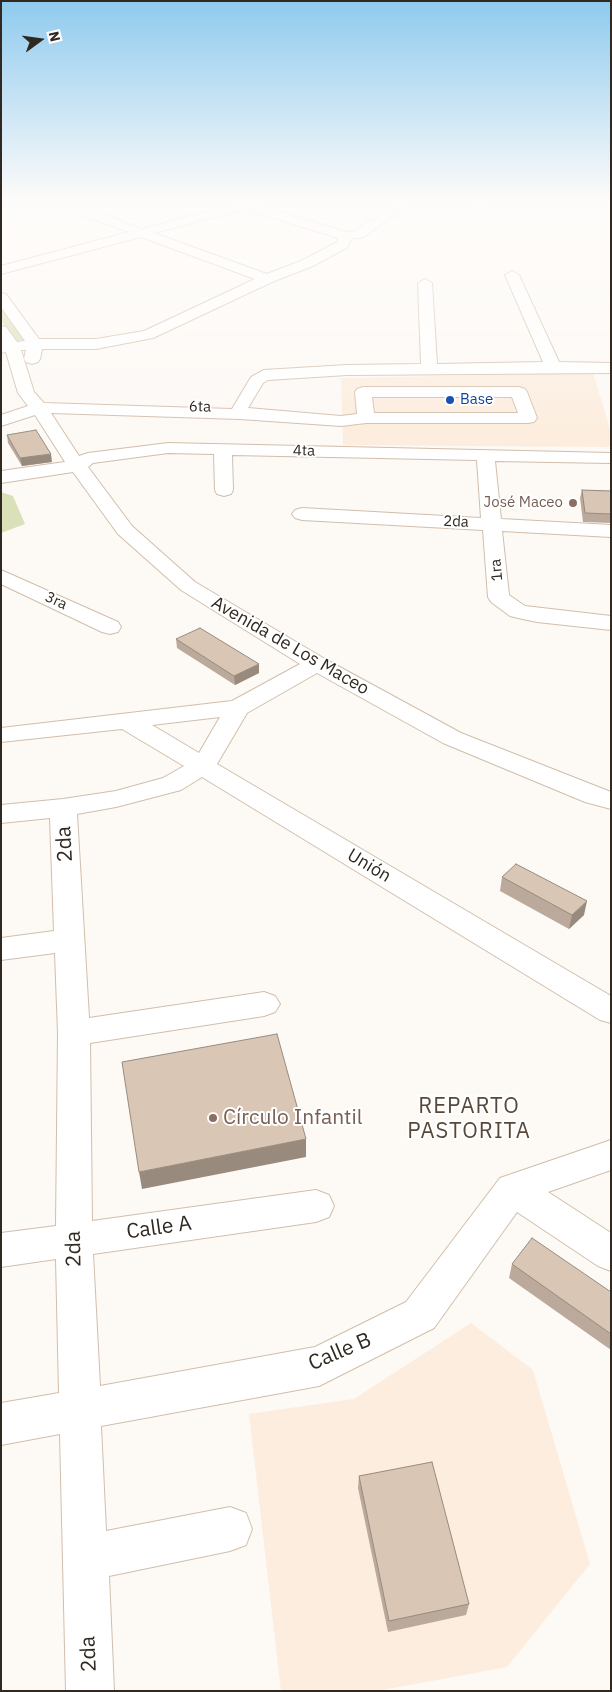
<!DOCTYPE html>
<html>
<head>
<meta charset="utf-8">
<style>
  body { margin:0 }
  #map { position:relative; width:612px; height:1692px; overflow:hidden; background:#fdf9f5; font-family:"IBM Plex Sans",sans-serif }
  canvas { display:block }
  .frame { position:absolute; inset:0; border:2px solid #302922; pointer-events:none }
  .north { position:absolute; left:15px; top:15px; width:50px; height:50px; -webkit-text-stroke:4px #fff; paint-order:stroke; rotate:76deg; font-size:14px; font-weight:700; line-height:20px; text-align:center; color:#302922 }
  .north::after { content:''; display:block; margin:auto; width:18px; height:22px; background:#302922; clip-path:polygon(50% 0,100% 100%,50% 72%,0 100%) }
</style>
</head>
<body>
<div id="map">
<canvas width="612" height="1692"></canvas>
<div class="frame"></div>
<div class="north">N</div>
</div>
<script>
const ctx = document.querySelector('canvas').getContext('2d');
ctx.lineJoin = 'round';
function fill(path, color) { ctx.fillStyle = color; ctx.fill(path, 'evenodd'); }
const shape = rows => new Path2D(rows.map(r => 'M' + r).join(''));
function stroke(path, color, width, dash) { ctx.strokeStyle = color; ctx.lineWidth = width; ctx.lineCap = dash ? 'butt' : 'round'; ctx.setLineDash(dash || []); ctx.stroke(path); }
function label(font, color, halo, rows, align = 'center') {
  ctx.font = font + ' "IBM Plex Sans",sans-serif'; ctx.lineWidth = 4; ctx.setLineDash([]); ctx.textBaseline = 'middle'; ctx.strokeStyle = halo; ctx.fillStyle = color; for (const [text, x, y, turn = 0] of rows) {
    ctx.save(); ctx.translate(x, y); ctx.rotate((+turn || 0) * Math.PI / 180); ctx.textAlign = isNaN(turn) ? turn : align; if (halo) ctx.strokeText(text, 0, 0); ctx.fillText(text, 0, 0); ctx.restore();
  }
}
fill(shape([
  [593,373,611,432,611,447,343,445,341,378],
  [471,1323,533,1370,590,1564,507,1667,377,1691,281,1691,249,1414,354,1399]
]), '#fcedde');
fill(shape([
  [1,303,26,339,24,340,15,341,1,321],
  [1,492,13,496,25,524,1,533]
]), '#dae1b8');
const minor = shape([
  [234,201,267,201,259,205,346,232,356,231,362,225,376,218,381,211,398,201,410,203,364,237,351,239,348,247,313,266,272,282,153,338,96,349,42,349,40,359,38,362,32,364,26,362,24,359,26,350,21,350,34,392,44,403,232,409,251,377,264,370,347,365,421,364,418,283,425,279,432,283,437,364,543,362,505,275,512,271,519,275,559,362,611,363,611,373,347,375,268,380,263,383,248,408,341,416,357,414,355,392,357,389,363,387,519,387,525,389,527,392,537,418,534,422,528,423,366,423,341,426,240,419,51,413,79,456,88,453,168,443,611,453,611,463,495,461,501,519,611,525,611,537,502,531,509,595,525,606,611,616,611,630,537,622,518,618,510,616,491,602,488,597,483,530,302,520,295,518,292,514,295,510,302,508,481,518,477,460,232,455,233,490,231,494,224,496,217,494,215,490,214,454,168,453,93,463,88,467,132,526,195,582,325,659,461,733,611,792,611,809,585,802,443,743,317,673,247,713,217,764,611,996,611,1023,600,1020,202,777,181,790,116,807,77,814,89,1018,264,992,275,996,280,1004,275,1012,264,1016,90,1043,92,1221,316,1190,329,1195,334,1206,329,1217,316,1222,93,1254,100,1386,315,1347,406,1302,500,1178,611,1140,611,1170,548,1192,611,1233,611,1271,598,1266,517,1212,434,1328,319,1386,101,1426,106,1531,230,1507,246,1513,252,1529,246,1545,230,1551,109,1576,114,1691,66,1691,60,1434,1,1445,1,1403,59,1393,56,1259,1,1267,1,1233,56,1226,58,1033,55,953,1,960,1,938,54,931,50,818,1,823,1,805,63,799,116,791,163,778,184,766,122,729,1,742,1,728,232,701,300,664,181,590,118,534,73,472,1,483,1,471,65,462,35,415,1,426,1,415,28,406,18,393,6,352,1,353,1,326,6,327,17,342,25,341,1,307,1,293,6,294,39,339,96,339,144,331,255,279,141,237,1,274,1,266,129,232,78,214,76,211,78,208,86,208,142,229,234,204,234,201],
  [245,209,338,238,337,242,303,260,267,274,154,233,245,209],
  [372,397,512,397,518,413,374,413,372,397],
  [220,717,199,753,152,725,220,717],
  [470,201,483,201,489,207,483,211,479,210,470,201],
  [1,570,118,622,121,627,118,632,110,634,102,632,1,584,1,570]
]);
stroke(minor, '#d1beac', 2);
fill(minor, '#fff');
fill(shape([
  [7,435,52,462,22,466,8,443],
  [582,490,611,491,611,523,583,522,580,498],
  [176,639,259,673,235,685,177,648],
  [502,877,584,915,569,929,500,891],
  [512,1264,611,1292,611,1350,509,1278],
  [359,1476,469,1604,466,1615,388,1632,358,1488]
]), '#bbaa9b');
fill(shape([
  [51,454,52,462,22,466,20,458],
  [259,664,259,673,235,685,234,676],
  [587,901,584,915,569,929,572,915],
  [306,1139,306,1157,142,1189,139,1172]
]), '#988b7e');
const building = shape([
  [36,430,51,454,20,458,7,435,36,430],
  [582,490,611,491,611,514,585,513,582,490],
  [200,628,259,664,234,676,176,639,200,628],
  [516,864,587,901,572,915,502,877,516,864],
  [277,1034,306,1139,139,1172,122,1062,277,1034],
  [532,1238,611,1292,611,1334,512,1264,532,1238],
  [432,1462,469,1604,389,1621,359,1476,432,1462]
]);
fill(building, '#d9c6b4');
stroke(building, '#988b7e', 1);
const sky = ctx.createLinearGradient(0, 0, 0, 438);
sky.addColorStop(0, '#8fcaee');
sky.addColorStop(0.46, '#fefcfa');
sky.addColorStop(1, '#fefcfa00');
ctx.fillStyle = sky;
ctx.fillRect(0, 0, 612, 438);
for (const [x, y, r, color] of [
  [450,400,5,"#1a4fb4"],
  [573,503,5,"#8d6e63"],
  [213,1118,5,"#8d6e63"]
]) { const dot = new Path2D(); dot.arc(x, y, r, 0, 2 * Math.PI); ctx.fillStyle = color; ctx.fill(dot); stroke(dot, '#fff', 2); }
label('15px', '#164399', '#fff', [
  ["Base",460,400]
], 'left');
label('15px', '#302922', '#fff', [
  ["6ta",200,407,1],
  ["4ta",304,451,1],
  ["2da",456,522,3],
  ["1ra",497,570,-95],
  ["3ra",56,601,25]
]);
label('15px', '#785e54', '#fff', [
  ["José Maceo",563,503]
], 'right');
label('18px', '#302922', '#fff', [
  ["Avenida de Los Maceo",290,646,30],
  ["Unión",369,866,31]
]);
label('21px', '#302922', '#fff', [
  ["2da",65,844,-93],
  ["Calle A",159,1228,-8],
  ["2da",74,1249,-91],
  ["Calle B",340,1352,-23],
  ["2da",89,1654,-92]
]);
label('21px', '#785e54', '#fff', [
  ["Círculo Infantil",223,1118]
], 'left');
ctx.letterSpacing = '1px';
label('22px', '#584838', '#fff', [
  ["REPARTO",469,1107],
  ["PASTORITA",469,1132]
]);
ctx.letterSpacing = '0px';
</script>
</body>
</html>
